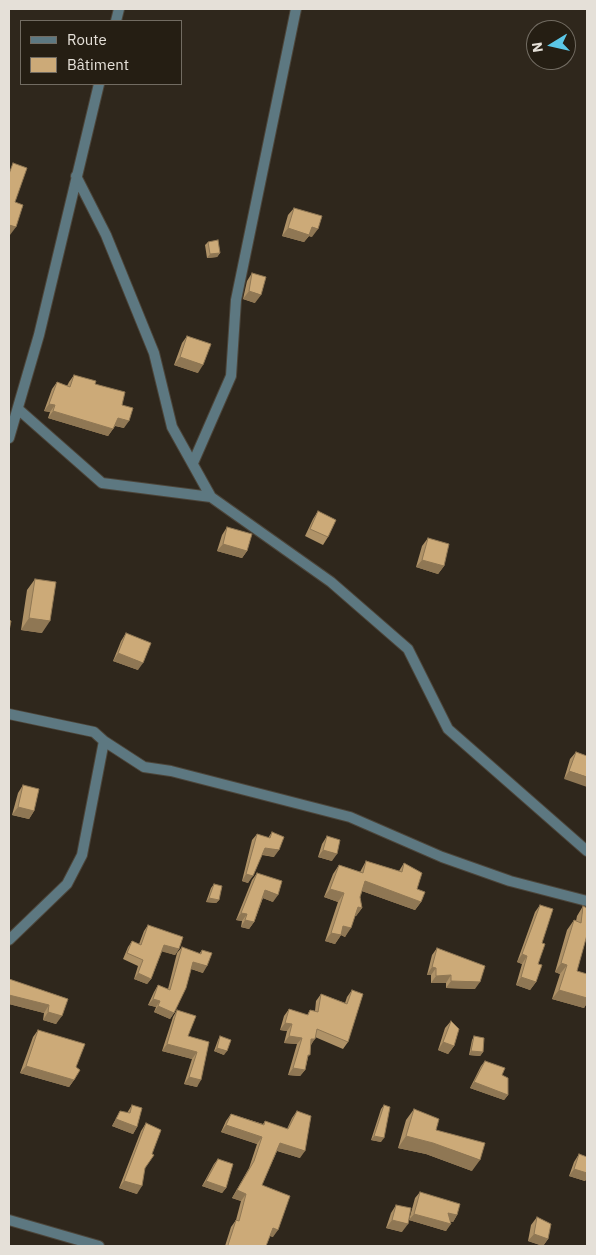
<!DOCTYPE html>
<html>
<head>
<meta charset="utf-8">
<style>
  body { margin:0 }
  #map { position:relative; width:596px; height:1255px; overflow:hidden; background:#2f271c; font-family:"IBM Plex Sans",sans-serif }
  canvas { display:block }
  .frame { position:absolute; inset:0; border:10px solid #e5e0d8; pointer-events:none }
  .legend { position:absolute; left:20px; top:20px; width:162px; height:65px; box-sizing:border-box; background:#251e13; border:1px solid #726c62; margin:0; padding:6px 9px; list-style:none; font-size:15px; color:#e5e0d8 }
  .legend li { display:flex; align-items:center; gap:10px; height:25px }
  .legend b { width:25px; border:1px solid #726c62 }
  .north { position:absolute; left:526px; top:20px; width:50px; height:50px; box-sizing:border-box; background:#251e13; border:1px solid #726c62; border-radius:50%; rotate:261deg; font-size:14px; font-weight:700; line-height:20px; text-align:center; color:#e5e0d8 }
  .north::after { content:''; display:block; margin:auto; width:18px; height:22px; background:#5bc7e7; clip-path:polygon(50% 0,100% 100%,50% 72%,0 100%) }
</style>
</head>
<body>
<div id="map">
<canvas width="596" height="1255"></canvas>
<div class="frame"></div>
<ul class="legend">
<li><b style="height:6px;background:#5d7881"></b>Route</li>
<li><b style="height:14px;background:#ccaa78"></b>Bâtiment</li>
</ul>
<div class="north">N</div>
</div>
<script>
const ctx = document.querySelector('canvas').getContext('2d');
ctx.lineJoin = 'round';
const shape = rows => new Path2D(rows.map(r => 'M' + r).join(''));
function stroke(path, color, width, dash) { ctx.strokeStyle = color; ctx.lineWidth = width; ctx.lineCap = dash ? 'butt' : 'round'; ctx.setLineDash(dash || []); ctx.stroke(path); }
function fill(path, color) { ctx.fillStyle = color; ctx.fill(path, 'evenodd'); }
const minor = shape([
  [116,21,119,9],
  [76,176,106,235,154,353,172,427,211,497,331,582,408,649,448,729,587,851],
  [18,409,102,483,211,497],
  [9,438,39,335,99,84],
  [193,463,231,376,236,300,296,9],
  [9,714,94,732,104,741,144,767,171,771,350,817,442,857,510,881,587,901],
  [9,940,67,884,82,855,104,741],
  [9,1220,99,1246]
]);
stroke(minor, '#4c453a', 12);
stroke(minor, '#5d7881', 10);
fill(shape([
  [294,208,312,237,309,236,304,242,282,236,288,215],
  [208,242,220,253,217,257,207,258,205,245],
  [252,273,255,303,243,299,247,281],
  [187,336,198,373,174,365,182,343],
  [74,375,95,384,122,405,124,428,115,426,108,436,48,418,50,412,44,411,52,389,57,382,67,386,69,382],
  [318,511,328,537,323,545,305,536,313,519],
  [227,527,247,551,242,558,217,551,222,535],
  [428,538,444,566,438,574,416,567,422,546],
  [35,579,42,633,21,630,27,590],
  [126,633,138,670,113,661,121,641],
  [576,752,587,756,564,779,570,759],
  [23,785,34,811,29,819,12,815,18,793],
  [272,832,274,857,262,855,248,883,242,881,252,840,257,834,268,838],
  [327,836,332,861,318,857,322,844],
  [366,861,399,871,404,863,417,889,421,902,415,910,362,891,360,897,362,908,356,916,355,916,345,937,341,935,335,944,325,941,338,902,324,897,333,874,339,865,360,872],
  [257,873,273,902,263,898,254,922,249,929,241,927,242,921,236,920,252,880],
  [214,884,219,900,216,903,206,902,211,888],
  [540,905,542,943,536,982,530,990,516,985,522,964,517,962,535,912],
  [583,906,577,971,587,974,587,1003,584,1008,552,999,560,974,555,972,567,930,574,920,576,921,577,916],
  [148,925,179,949,175,955,162,951,151,979,147,984,134,979,138,966,123,959,128,947,132,941,139,944,144,931],
  [182,947,199,954,202,950,203,973,191,969,174,1013,170,1019,154,1012,156,1007,148,1005,154,992,158,985,168,989,177,953],
  [437,948,475,989,446,988,446,983,431,983,431,975,427,975,432,955],
  [9,979,68,999,56,1024,43,1020,44,1013,9,1004],
  [352,990,348,1042,343,1049,315,1037,311,1045,305,1070,300,1076,288,1075,297,1044,284,1043,287,1031,280,1030,284,1016,289,1009,307,1015,310,1010,315,1011,316,1001,321,994,345,1003,347,997],
  [177,1010,188,1036,209,1042,197,1087,184,1084,192,1059,162,1051,173,1017],
  [451,1021,454,1046,448,1054,438,1050,445,1028],
  [38,1030,76,1067,74,1080,69,1087,20,1073,33,1037],
  [220,1036,224,1055,214,1051,218,1040],
  [474,1036,483,1052,480,1056,469,1055,472,1040],
  [485,1061,502,1075,508,1095,504,1100,470,1088,481,1066],
  [132,1105,137,1127,133,1134,112,1126,120,1111,127,1113],
  [384,1105,381,1142,371,1140,381,1109],
  [414,1109,472,1171,426,1154,398,1148,406,1120],
  [297,1111,300,1158,277,1151,262,1185,273,1237,270,1236,266,1246,225,1246,231,1227,236,1220,241,1201,232,1198,249,1168,257,1144,221,1132,226,1121,231,1114,263,1124,265,1121,287,1129,292,1118],
  [146,1123,137,1194,119,1188,141,1131],
  [579,1154,587,1157,587,1178,585,1181,569,1176,574,1162],
  [218,1159,226,1188,222,1193,202,1186,214,1164],
  [420,1192,457,1215,453,1222,450,1221,446,1231,409,1220,415,1198],
  [396,1205,402,1232,386,1228,391,1213],
  [537,1217,548,1239,543,1246,528,1241,531,1225]
]), '#af9267');
fill(shape([
  [9,225,16,227,10,235,9,234],
  [312,227,318,229,312,237,309,236,304,242,282,236,288,228],
  [220,253,217,257,207,258,210,254],
  [249,291,261,295,255,303,243,299],
  [180,357,203,365,198,373,174,365],
  [49,404,55,405,50,412,44,411],
  [53,411,113,429,108,436,48,418],
  [118,418,129,421,124,428,113,425],
  [223,544,247,551,242,558,217,551],
  [422,560,444,566,438,574,416,567],
  [29,618,50,621,42,633,21,630],
  [118,653,143,663,138,670,113,661],
  [569,771,587,777,587,787,564,779],
  [18,807,34,811,29,819,12,815],
  [265,848,279,850,274,857,260,854],
  [323,850,337,854,332,861,318,857],
  [246,874,253,876,248,883,242,881],
  [365,881,421,902,415,910,359,890],
  [330,889,344,893,338,902,324,897],
  [265,890,278,895,273,902,260,897],
  [209,898,219,900,216,903,206,902],
  [358,907,362,908,356,916,352,915],
  [241,913,247,914,242,921,236,920],
  [245,920,254,922,249,929,241,927],
  [343,926,351,928,345,937,341,935,335,944,325,941,331,933],
  [164,945,179,949,175,955,160,951],
  [522,954,527,956,522,964,517,962],
  [193,962,207,966,203,973,189,968],
  [561,963,567,965,560,974,555,972],
  [432,967,436,968,431,975,427,975],
  [138,973,151,979,147,984,134,979],
  [451,975,446,983,431,983,436,976],
  [521,977,536,982,530,990,516,985],
  [451,981,480,982,475,989,446,988],
  [559,990,587,998,587,1003,584,1008,552,999],
  [9,995,49,1005,44,1013,9,1004],
  [153,999,160,1001,156,1007,148,1005],
  [158,1006,174,1013,170,1019,154,1012],
  [48,1012,62,1016,56,1024,43,1020],
  [285,1023,292,1024,287,1031,280,1030],
  [289,1036,302,1038,297,1044,284,1043],
  [311,1039,315,1039,310,1046],
  [443,1042,454,1046,448,1054,438,1050],
  [167,1044,197,1052,192,1059,162,1051],
  [217,1048,227,1051,224,1055,214,1051],
  [471,1051,483,1052,480,1056,469,1055],
  [26,1066,74,1080,69,1087,20,1073],
  [293,1068,305,1070,300,1076,288,1075],
  [189,1077,201,1080,197,1087,184,1084],
  [474,1082,508,1095,504,1100,470,1088],
  [116,1119,137,1127,133,1134,112,1126],
  [226,1125,262,1137,257,1144,221,1132],
  [374,1136,384,1138,381,1142,371,1140],
  [406,1136,433,1143,480,1160,472,1171,426,1154,398,1148],
  [280,1143,305,1151,300,1158,275,1150],
  [574,1169,587,1173,587,1178,585,1181,569,1176],
  [124,1181,142,1186,137,1194,119,1188],
  [206,1181,226,1188,222,1193,202,1186],
  [237,1190,246,1194,241,1201,232,1198],
  [448,1213,457,1215,453,1222,443,1220],
  [414,1214,451,1224,446,1231,409,1220],
  [392,1220,408,1224,402,1232,386,1228],
  [273,1228,278,1230,273,1237,268,1235],
  [534,1234,548,1239,543,1246,528,1241]
]), '#8f7754');
const building = shape([
  [13,163,27,168,15,202,23,205,16,227,9,225,9,174,13,163],
  [294,208,322,216,318,229,312,227,309,235,288,228,294,208],
  [218,240,220,253,210,254,208,242,218,240],
  [252,273,266,277,261,295,249,291,252,273],
  [187,336,211,344,203,365,180,357,187,336],
  [74,375,96,381,95,384,125,392,122,405,133,408,129,421,118,418,113,429,53,411,55,405,49,404,57,382,70,387,74,375],
  [318,511,336,520,328,537,310,529,318,511],
  [227,527,252,534,247,551,223,544,227,527],
  [428,538,449,544,444,566,422,560,428,538],
  [35,579,56,582,50,621,29,618,35,579],
  [9,620,11,621,9,631,9,620],
  [126,633,151,643,143,663,118,653,126,633],
  [576,752,587,756,587,777,569,771,576,752],
  [23,785,39,789,34,811,18,807,23,785],
  [272,832,284,837,279,850,265,848,253,876,246,874,257,834,270,838,272,832],
  [327,836,340,840,337,854,323,850,327,836],
  [366,861,402,872,404,863,422,873,417,889,425,892,421,902,365,881,360,897,362,908,358,907,351,928,343,926,341,935,331,933,344,893,330,889,339,865,363,873,366,861],
  [257,873,282,881,278,895,265,890,254,922,245,920,247,914,241,913,257,873],
  [214,884,222,886,219,900,209,898,214,884],
  [540,905,553,909,542,943,545,944,538,964,542,965,536,982,521,977,527,956,522,954,540,905],
  [583,906,587,908,587,935,577,971,587,974,587,998,559,990,567,965,561,963,574,920,581,923,583,906],
  [148,925,183,937,179,949,164,945,151,979,138,973,143,960,127,953,132,941,141,945,148,925],
  [182,947,201,954,202,950,212,953,207,966,193,962,186,988,174,1013,158,1006,160,1001,153,999,158,985,170,990,182,947],
  [437,948,485,966,480,982,451,981,451,975,436,976,436,968,432,967,437,948],
  [9,979,68,999,62,1016,48,1012,49,1005,9,995,9,979],
  [352,990,363,994,348,1042,317,1029,315,1039,311,1039,310,1055,308,1055,305,1070,293,1068,302,1038,289,1036,292,1024,285,1023,289,1009,308,1015,310,1010,318,1012,321,994,347,1004,352,990],
  [177,1010,196,1016,188,1036,209,1042,201,1080,189,1077,197,1052,167,1044,177,1010],
  [451,1021,459,1029,454,1046,443,1042,451,1021],
  [38,1030,85,1044,76,1067,80,1070,74,1080,26,1066,38,1030],
  [220,1036,231,1040,227,1051,217,1048,220,1036],
  [474,1036,484,1038,483,1052,471,1051,474,1036],
  [485,1061,505,1068,502,1075,508,1078,508,1095,474,1082,485,1061],
  [132,1105,142,1108,137,1127,116,1119,120,1111,130,1113,132,1105],
  [384,1105,390,1107,384,1138,374,1136,384,1105],
  [414,1109,439,1119,436,1130,485,1143,480,1160,433,1143,406,1136,414,1109],
  [297,1111,311,1116,305,1151,280,1143,262,1185,290,1196,278,1230,273,1228,266,1246,230,1246,228,1245,236,1220,239,1221,246,1194,237,1190,254,1161,262,1137,226,1125,231,1114,264,1125,265,1121,288,1129,297,1111],
  [146,1123,161,1130,152,1154,154,1155,145,1168,142,1186,124,1181,146,1123],
  [579,1154,587,1157,587,1173,574,1169,579,1154],
  [218,1159,233,1164,226,1188,206,1181,218,1159],
  [420,1192,460,1204,457,1215,448,1213,451,1224,414,1214,420,1192],
  [396,1205,411,1208,408,1224,392,1220,396,1205],
  [537,1217,551,1224,548,1239,534,1234,537,1217]
]);
fill(building, '#ccaa78');
stroke(building, '#8f7754', 1);
</script>
</body>
</html>
